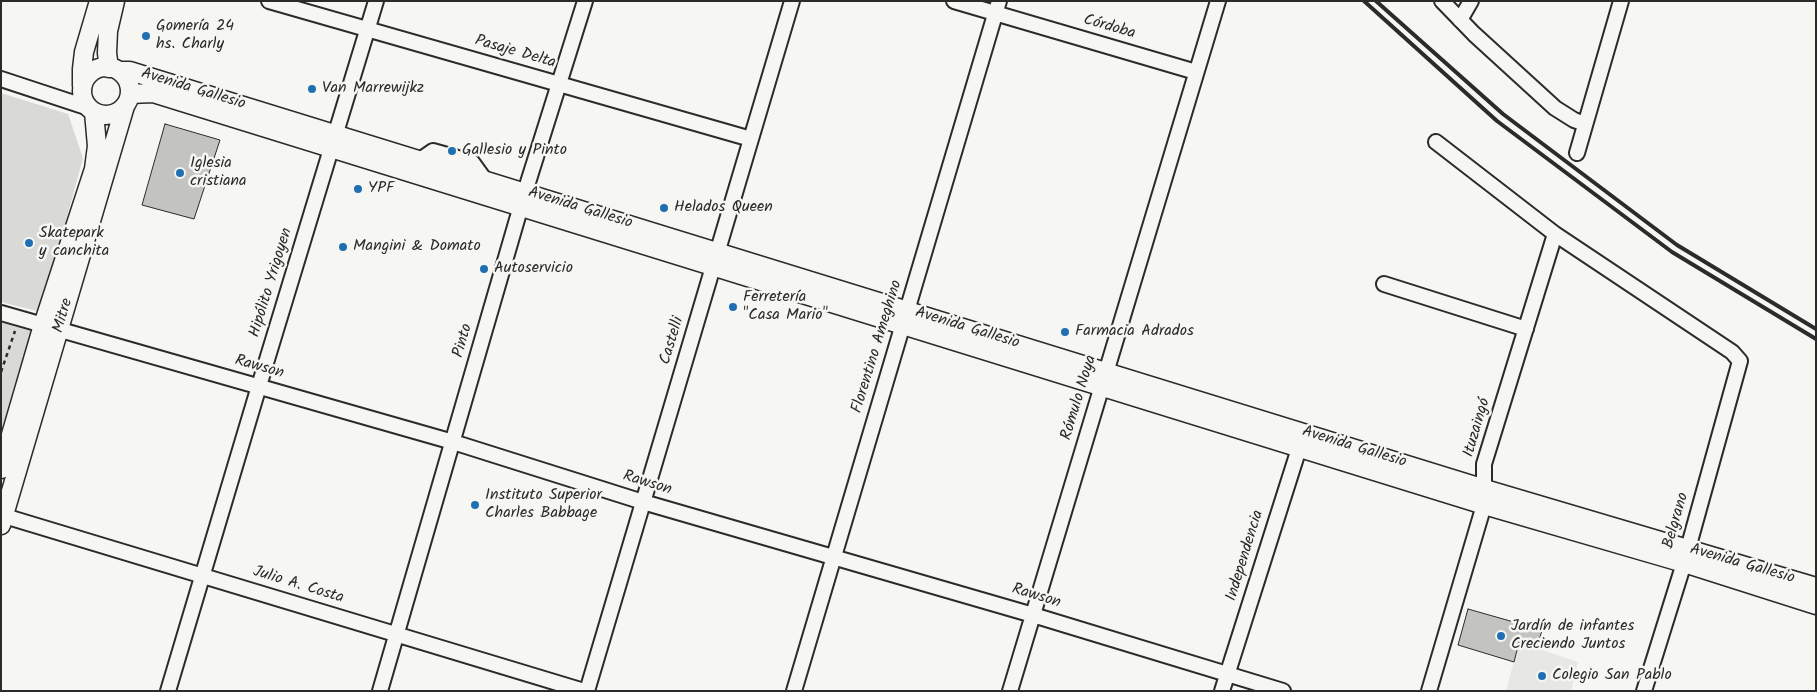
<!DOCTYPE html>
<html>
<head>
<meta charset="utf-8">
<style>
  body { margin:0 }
  #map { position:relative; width:1817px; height:692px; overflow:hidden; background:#f6f6f2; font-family:Kalam,sans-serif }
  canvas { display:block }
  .frame { position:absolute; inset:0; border:2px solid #2b2b2b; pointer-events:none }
</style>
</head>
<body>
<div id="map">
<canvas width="1817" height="692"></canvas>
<div class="frame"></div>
</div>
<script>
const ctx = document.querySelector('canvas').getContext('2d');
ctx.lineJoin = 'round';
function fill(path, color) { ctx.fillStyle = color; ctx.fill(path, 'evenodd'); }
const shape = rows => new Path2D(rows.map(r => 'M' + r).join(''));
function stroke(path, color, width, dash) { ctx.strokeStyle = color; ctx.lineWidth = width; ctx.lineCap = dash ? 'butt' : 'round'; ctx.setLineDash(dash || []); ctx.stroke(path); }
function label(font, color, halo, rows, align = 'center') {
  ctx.font = font + ' Kalam,sans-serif'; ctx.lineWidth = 5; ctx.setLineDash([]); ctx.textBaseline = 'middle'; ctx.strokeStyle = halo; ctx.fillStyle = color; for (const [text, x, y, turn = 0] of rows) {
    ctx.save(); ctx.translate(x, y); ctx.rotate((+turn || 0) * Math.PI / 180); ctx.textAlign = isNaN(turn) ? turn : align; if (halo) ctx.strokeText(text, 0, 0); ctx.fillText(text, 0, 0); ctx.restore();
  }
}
fill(shape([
  [1519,642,1578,662,1571,691,1506,691]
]), '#e7e7e3');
fill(shape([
  [1,93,68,114,83,158,41,312,1,302],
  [1,313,43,325,1,455]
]), '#d9d9d5');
const building = shape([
  [165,124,220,140,194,219,142,205,165,124],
  [1468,609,1542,630,1537,648,1519,642,1514,662,1458,645,1468,609]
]);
fill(building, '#c3c3c0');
stroke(building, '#2b2b2b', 1);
const minor = shape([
  [269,1,751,139],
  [954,1,1196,72],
  [1442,1,1474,34,1555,108,1574,120,1585,124],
  [1460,20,1471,1],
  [1,79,89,108],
  [1436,142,1555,234,1732,352,1740,361,1684,563,1644,691],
  [1577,153,1621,1],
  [420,160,433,151,472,162,485,180],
  [1384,284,1526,329],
  [1,313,453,442,643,502,1033,615,1283,691],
  [1,515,584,691],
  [168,691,259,386,376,1],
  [380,691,525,192,585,1],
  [587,691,792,1],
  [794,691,999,1],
  [1010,691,1218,1],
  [1222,691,1302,439],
  [1429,691,1484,505,1484,464,1555,234]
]);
const major = shape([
  '82 91a24 24 0 1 1 48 0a24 24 0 1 1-48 0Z',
  [109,68,107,53,108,31,115,1],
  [119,71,130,71,1485,489,1816,587],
  [82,86,82,69,84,52,99,1],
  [130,94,153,93,1484,505,1684,563,1816,605],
  [1,469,43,325,94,169,97,146,94,112],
  [1,525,125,106]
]);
stroke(minor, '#2b2b2b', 18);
stroke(major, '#2b2b2b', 21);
stroke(shape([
  [1,372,15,331]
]), '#2b2b2b', 2.5, [4, 4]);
stroke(minor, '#f6f6f2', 14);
stroke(major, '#f6f6f2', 18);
stroke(shape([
  [1364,1,1497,121,1672,252,1816,339],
  [1376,1,1503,114,1677,245,1816,329]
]), '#2b2b2b', 4);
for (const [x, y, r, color] of [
  [146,36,5,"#1f6fb2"],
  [312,89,5,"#1f6fb2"],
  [452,151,5,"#1f6fb2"],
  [180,173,5,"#1f6fb2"],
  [358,189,5,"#1f6fb2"],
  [664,208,5,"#1f6fb2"],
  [29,243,5,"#1f6fb2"],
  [343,247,5,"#1f6fb2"],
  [484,269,5,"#1f6fb2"],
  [733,307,5,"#1f6fb2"],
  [1065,332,5,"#1f6fb2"],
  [475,505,5,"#1f6fb2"],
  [1501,636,5,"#1f6fb2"],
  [1542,676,5,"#1f6fb2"]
]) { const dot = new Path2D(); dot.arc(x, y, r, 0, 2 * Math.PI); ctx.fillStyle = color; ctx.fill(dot); stroke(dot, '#f6f6f2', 2); }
label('16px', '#2b2b2b', '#f6f6f2', [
  ["Gomería 24",156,27],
  ["hs. Charly",156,45],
  ["Van Marrewijkz",322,89],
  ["Gallesio y Pinto",462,151],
  ["Iglesia",190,164],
  ["cristiana",190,182],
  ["YPF",368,189],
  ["Helados Queen",674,208],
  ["Skatepark",39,234],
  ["y canchita",39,252],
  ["Mangini & Domato",353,247],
  ["Autoservicio",494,269],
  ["Ferretería",743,298],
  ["\"Casa Mario\"",743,316],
  ["Farmacia Adrados",1075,332],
  ["Instituto Superior",485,496],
  ["Charles Babbage",485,514],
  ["Jardín de infantes",1511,627],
  ["Creciendo Juntos",1511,645],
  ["Colegio San Pablo",1552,676]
], 'left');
label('16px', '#2b2b2b', '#f6f6f2', [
  ["Córdoba",1109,28,16],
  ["Pasaje Delta",515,53,16],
  ["Avenida Gallesio",193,90,17],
  ["Avenida Gallesio",580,209,17],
  ["Hipólito Yrigoyen",272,283,-73],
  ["Mitre",64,316,-74],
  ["Avenida Gallesio",967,329,17],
  ["Pinto",464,341,-74],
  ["Castelli",673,341,-73],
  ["Florentino Ameghino",878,347,-73],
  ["Rawson",259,368,16],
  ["Rómulo Noya",1080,398,-73],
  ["Ituzaingó",1478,428,-74],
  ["Avenida Gallesio",1354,448,17],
  ["Rawson",647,484,17],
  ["Belgrano",1677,521,-74],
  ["Independencia",1246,556,-73],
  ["Avenida Gallesio",1742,565,16],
  ["Julio A. Costa",298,586,17],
  ["Rawson",1036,597,17]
]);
</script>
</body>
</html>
